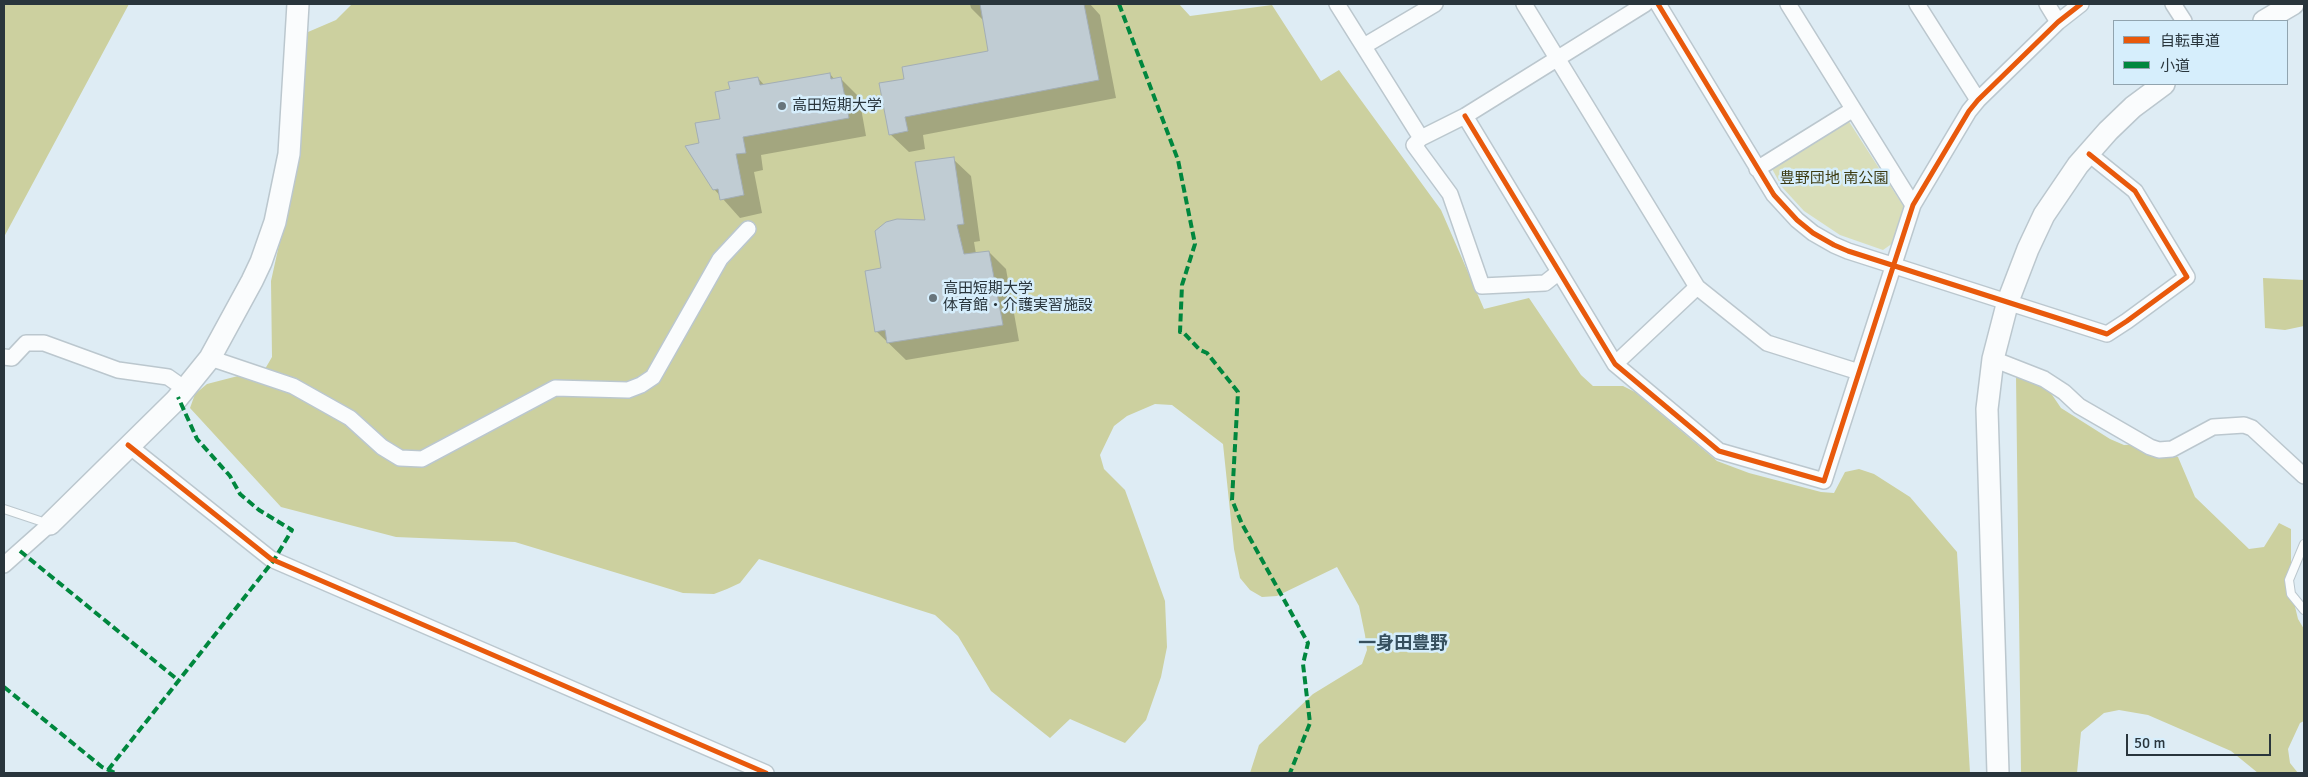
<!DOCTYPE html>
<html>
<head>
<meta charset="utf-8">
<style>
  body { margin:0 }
  #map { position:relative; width:2308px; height:777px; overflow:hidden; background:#deecf4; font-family:Signika,"Noto Sans JP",sans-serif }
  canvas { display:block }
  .frame { position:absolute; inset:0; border:5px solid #29353c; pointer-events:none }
  .legend { position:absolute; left:2113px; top:20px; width:175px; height:65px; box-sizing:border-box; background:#d6eefc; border:1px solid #91a4af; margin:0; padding:6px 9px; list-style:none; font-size:15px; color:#29353c }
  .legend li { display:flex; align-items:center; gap:10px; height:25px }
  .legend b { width:25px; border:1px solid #91a4af }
  .scale { position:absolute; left:2126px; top:734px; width:145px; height:22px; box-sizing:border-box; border:2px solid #29353c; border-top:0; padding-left:6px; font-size:15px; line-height:18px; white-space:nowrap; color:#29353c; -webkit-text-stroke:4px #d6eefc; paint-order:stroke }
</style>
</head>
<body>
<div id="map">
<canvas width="2308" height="777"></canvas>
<div class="frame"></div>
<ul class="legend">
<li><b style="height:6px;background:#e8590c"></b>自転車道</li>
<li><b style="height:6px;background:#00873e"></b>小道</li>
</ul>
<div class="scale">50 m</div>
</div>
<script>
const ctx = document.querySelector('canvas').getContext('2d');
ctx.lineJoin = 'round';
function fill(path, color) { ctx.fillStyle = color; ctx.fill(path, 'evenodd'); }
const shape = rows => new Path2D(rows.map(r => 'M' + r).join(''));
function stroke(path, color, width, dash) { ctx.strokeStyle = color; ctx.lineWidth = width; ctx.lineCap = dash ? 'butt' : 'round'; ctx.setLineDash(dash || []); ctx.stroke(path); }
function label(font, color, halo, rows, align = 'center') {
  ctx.font = font + ' Signika,"Noto Sans JP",sans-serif'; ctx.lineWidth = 5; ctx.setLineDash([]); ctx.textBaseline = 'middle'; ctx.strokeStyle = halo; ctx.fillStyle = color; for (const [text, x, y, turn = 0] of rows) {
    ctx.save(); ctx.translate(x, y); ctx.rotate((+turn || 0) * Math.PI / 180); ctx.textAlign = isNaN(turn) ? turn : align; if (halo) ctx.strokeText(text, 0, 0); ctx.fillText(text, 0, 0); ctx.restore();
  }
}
fill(shape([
  [1848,120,1904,207,1893,243,1883,250,1840,235,1804,211,1782,187,1771,167]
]), '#d9deba');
fill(shape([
  [4,4,129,4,4,237],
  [352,4,1179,4,1190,16,1272,5,1321,81,1339,70,1441,210,1484,309,1529,298,1581,375,1593,386,1623,386,1635,392,1717,461,1749,473,1821,492,1834,493,1845,472,1859,469,1874,474,1910,497,1957,552,1970,773,1250,773,1259,745,1313,694,1362,664,1367,650,1365,635,1359,606,1337,567,1277,596,1262,597,1250,590,1240,578,1234,549,1223,444,1172,405,1155,404,1127,416,1114,426,1100,455,1104,469,1125,490,1165,601,1167,647,1161,677,1146,720,1125,743,1070,719,1050,738,991,691,958,636,935,615,759,559,740,583,727,589,714,594,683,593,515,542,396,537,281,507,190,408,195,394,207,384,265,369,272,357,271,281,294,177,308,32,336,20],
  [2263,278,2304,280,2304,326,2285,330,2265,328],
  [2016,376,2044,383,2061,408,2110,439,2124,445,2153,444,2178,457,2195,497,2249,549,2264,547,2279,523,2291,529,2291,590,2298,619,2304,629,2304,721,2300,723,2288,749,2290,763,2298,773,2258,773,2231,751,2148,715,2119,710,2104,713,2081,732,2077,773,2021,773]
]), '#ccd09f');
fill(shape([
  [970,4,1090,4,1100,15,1116,98,923,135,925,149,909,152,890,134,906,80,990,52,984,21,971,8],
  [830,74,835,80,841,79,859,97,866,136,761,155,763,170,754,172,762,213,740,218,714,189,700,144,758,78,765,86],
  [953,159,971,176,980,241,974,242,976,254,989,252,1006,269,1019,341,906,360,876,331,882,269,926,221]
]), '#0003');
const building = shape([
  [980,4,1084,4,1099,80,905,117,908,131,889,135,879,83,904,79,902,67,988,51,980,4],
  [830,73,831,79,841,77,849,118,743,137,746,153,736,154,744,195,720,200,718,189,713,190,685,146,699,143,695,123,720,119,715,92,730,89,728,82,758,77,760,85,830,73],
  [954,157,964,224,957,225,964,254,989,251,1003,325,887,343,885,330,875,332,865,271,881,268,875,231,886,222,897,219,925,220,915,162,954,157]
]);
fill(building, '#c0ccd3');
stroke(building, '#a3aeb5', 1);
const lane = shape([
  [4,509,49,524],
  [2304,544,2289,580,2291,594,2304,610]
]);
const street = shape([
  [1337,4,1421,138],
  [1524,4,1697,287,1767,343,1859,372],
  [1658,4,1774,195,1797,220,1813,233,1834,245,1848,251,2107,334,2127,321,2187,277,2135,191,2089,154],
  [1788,4,1913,205],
  [1917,4,1978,100],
  [2047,4,2058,22],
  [2173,4,2184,21],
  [1364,46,1435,4],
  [1465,116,1615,364,1719,451,1824,481,1913,205,1969,111,1978,100,2058,22,2081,4],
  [1757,169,1852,110],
  [1559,272,1545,283,1482,286,1450,194,1414,145,1421,138,1465,116,1645,4],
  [4,357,12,358,26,343,44,343,118,370,168,377,185,389],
  [210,358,293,386,350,418,382,447,400,458,422,459,555,388,628,390,641,385,653,377,720,259,748,229],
  [1993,359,2044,379,2064,392,2079,406,2150,447,2159,450,2172,449,2213,427,2244,425,2252,428,2304,476],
  [1615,364,1697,287],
  [128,445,271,559,766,773],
  [4,565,50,524]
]);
const secondary = shape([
  [2264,21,2293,4],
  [50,524,176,400,210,358,252,281,261,262,275,222,289,154,298,4],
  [1998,773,1987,409,1993,359,2008,301,2028,249,2044,215,2078,165,2108,131,2133,107,2164,84]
]);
stroke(lane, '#bbc7ce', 10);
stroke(street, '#bbc7ce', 18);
stroke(secondary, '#bbc7ce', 24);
stroke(lane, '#fafcfd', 8);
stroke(street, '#fafcfd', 15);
stroke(secondary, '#fafcfd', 21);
stroke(shape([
  [1119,4,1178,160,1195,244,1182,285,1180,332,1183,332,1200,350,1207,353,1238,392,1232,500,1242,524,1308,643,1303,664,1310,723,1290,773],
  [20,551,178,680],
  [4,687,102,767,115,773],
  [108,770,274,560,292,530,259,510,240,494,230,476,197,439,178,397]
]), '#00873e', 4, [8, 4]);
stroke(shape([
  [1658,4,1774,195,1797,220,1813,233,1834,245,1848,251,2107,334,2127,321,2187,277,2135,191,2089,154],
  [1465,116,1615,364,1719,451,1824,481,1913,205,1969,111,1978,100,2058,22,2081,4],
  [128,445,271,559,766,773]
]), '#e8590c', 5);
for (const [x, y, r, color] of [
  [782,106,5,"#68757c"],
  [933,298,5,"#68757c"]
]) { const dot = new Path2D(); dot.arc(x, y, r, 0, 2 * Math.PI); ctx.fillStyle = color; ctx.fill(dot); stroke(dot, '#d6eefc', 2); }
label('15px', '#29353c', '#d6eefc', [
  ["高田短期大学",792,106],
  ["高田短期大学",943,289],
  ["体育館・介護実習施設",943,306]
], 'left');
label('15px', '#3d3c13', '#d6eefc', [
  ["豊野団地 南公園",1834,179]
]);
label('bold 18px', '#36505e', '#d6eefc', [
  ["一身田豊野",1403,644]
]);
</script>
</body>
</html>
